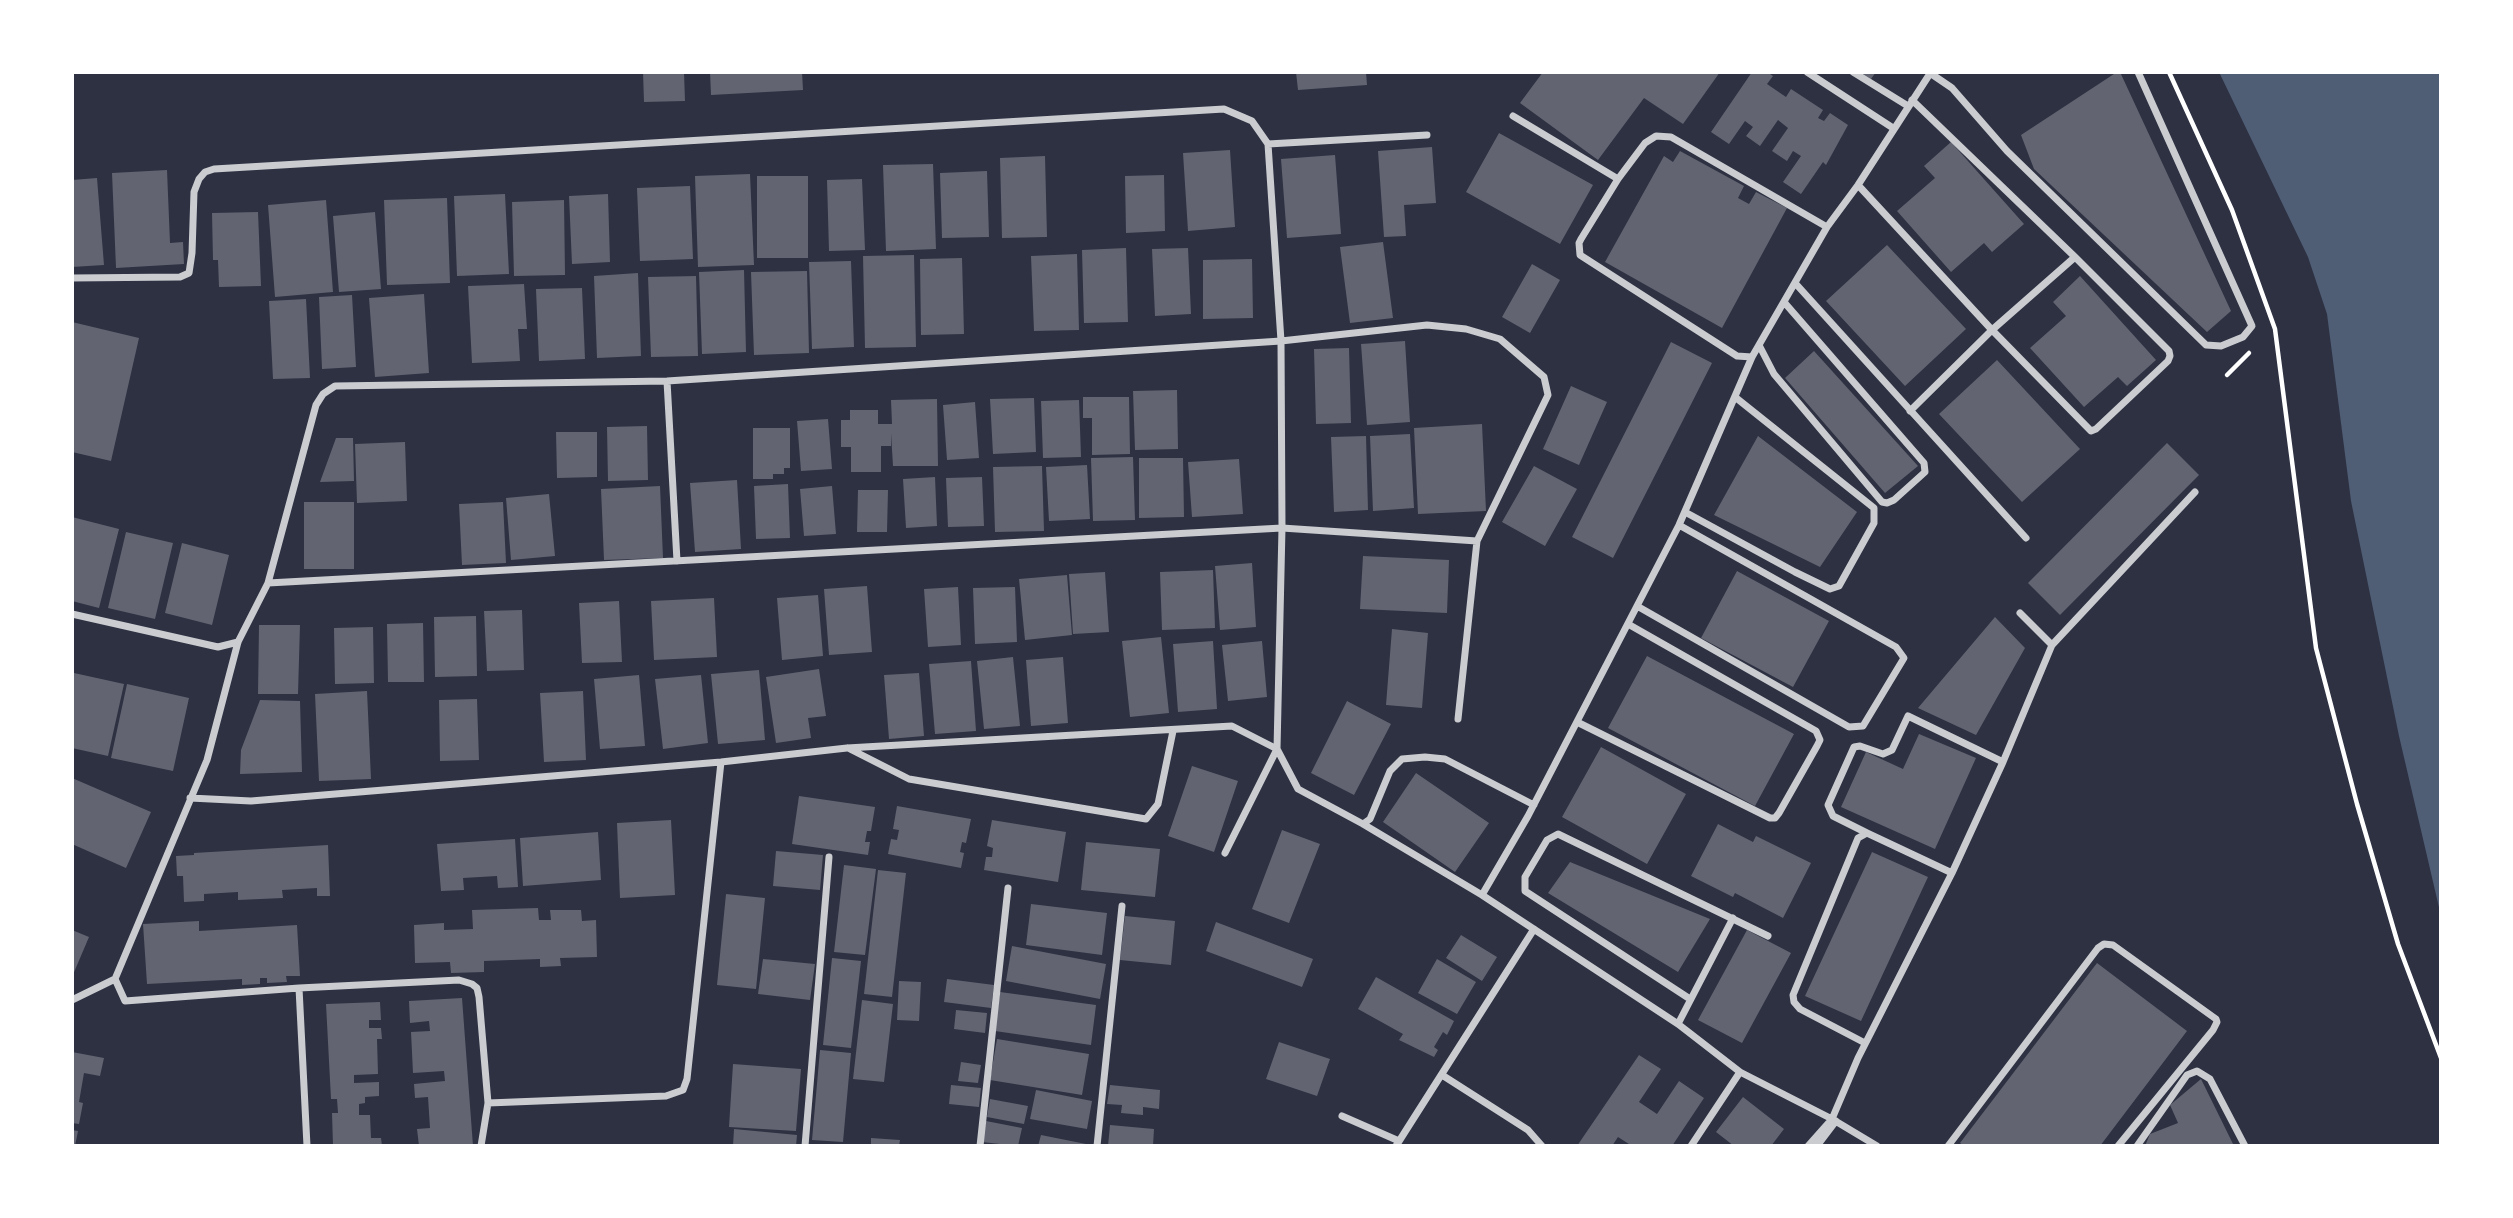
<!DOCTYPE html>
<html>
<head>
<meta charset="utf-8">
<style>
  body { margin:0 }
  #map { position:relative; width:2513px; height:1218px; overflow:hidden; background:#2d3142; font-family:Raleway,sans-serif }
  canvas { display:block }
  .frame { position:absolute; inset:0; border:74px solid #fff; pointer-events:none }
</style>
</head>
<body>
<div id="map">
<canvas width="2513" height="1218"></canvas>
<div class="frame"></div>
</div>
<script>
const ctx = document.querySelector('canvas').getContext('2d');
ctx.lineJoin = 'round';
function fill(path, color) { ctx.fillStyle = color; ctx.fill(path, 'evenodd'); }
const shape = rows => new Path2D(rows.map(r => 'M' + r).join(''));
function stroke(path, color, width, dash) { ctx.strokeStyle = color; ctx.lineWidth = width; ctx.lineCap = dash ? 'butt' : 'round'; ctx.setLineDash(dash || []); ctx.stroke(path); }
fill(shape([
  [2219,72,2441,72,2441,916,2399,736,2351,501,2327,314,2308,257]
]), '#4f5d75');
fill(shape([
  [643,72,684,72,685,101,644,102],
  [710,72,802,72,803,90,711,95],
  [1296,72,1366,72,1367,85,1298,90],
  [1543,72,1720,72,1683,124,1644,98,1598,160,1520,103],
  [1752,72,1767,72,1773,76,1767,84,1786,97,1791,89,1823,110,1818,118,1824,121,1830,113,1848,125,1826,165,1823,162,1801,194,1783,182,1801,156,1793,151,1787,161,1772,151,1788,128,1778,120,1760,146,1746,136,1753,127,1745,121,1729,144,1711,132],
  [1860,72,1876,72,1871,79],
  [2117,72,2120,72,2231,311,2207,332,2034,169,2021,135],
  [1499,133,1593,185,1560,244,1466,192],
  [1951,142,2024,224,1992,252,1984,243,1951,272,1897,211,1935,178,1924,166],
  [1432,147,1436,203,1404,205,1406,236,1384,237,1378,151],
  [1230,150,1235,227,1188,231,1183,153],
  [1680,151,1744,186,1738,198,1749,204,1756,192,1787,208,1722,328,1605,262,1664,156,1673,162],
  [1335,155,1341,234,1287,238,1281,159],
  [1045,156,1047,237,1002,238,1000,158],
  [933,164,936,249,886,251,883,165],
  [167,170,170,243,183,242,184,264,116,268,112,173],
  [987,171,989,237,942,238,940,173],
  [750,174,754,265,698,267,695,176],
  [1164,175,1165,231,1126,233,1125,176],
  [757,176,808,176,808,258,757,258],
  [97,178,104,265,72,267,72,180],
  [862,179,865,250,829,251,827,180],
  [690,186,693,259,640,261,637,188],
  [505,194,509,274,457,276,454,196],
  [608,194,610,262,572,264,569,196],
  [447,198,450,283,387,285,384,200],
  [326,200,333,292,275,297,268,205],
  [564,200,565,275,514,276,512,202],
  [258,212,261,286,219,287,218,260,213,260,212,213],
  [375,212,381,289,339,292,333,216],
  [1383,242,1393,318,1350,323,1340,247],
  [1887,245,1966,329,1905,386,1826,301],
  [1126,248,1128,322,1084,323,1082,250],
  [1188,248,1191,314,1155,316,1152,249],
  [1077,254,1079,330,1034,331,1031,256],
  [914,255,916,347,865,348,863,256],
  [962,258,964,334,921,335,920,259],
  [1252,259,1253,318,1203,319,1203,260],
  [851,261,854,347,812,349,809,262],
  [1532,264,1560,280,1530,333,1502,317],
  [744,270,746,352,702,354,699,272],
  [807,271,809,353,754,355,751,272],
  [638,273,641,356,597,358,594,276],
  [696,276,698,356,651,357,648,277],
  [2080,276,2156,360,2127,386,2118,377,2084,407,2030,348,2066,316,2053,302],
  [524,284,527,329,518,329,520,361,472,363,468,286],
  [582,288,585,359,539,361,536,289],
  [424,294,429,373,375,377,369,298],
  [352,295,356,367,322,369,319,297],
  [306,299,310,378,273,379,269,301],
  [72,322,139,338,111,461,72,452],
  [1405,341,1410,422,1367,425,1361,344],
  [1671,342,1712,363,1613,558,1572,537],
  [1349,348,1351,423,1316,424,1314,349],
  [1814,351,1918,466,1885,493,1785,378],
  [1997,360,2080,449,2022,502,1939,414],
  [1571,386,1607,402,1579,465,1543,449],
  [1177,390,1178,449,1135,450,1133,391],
  [1083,397,1129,397,1130,454,1092,455,1092,418,1083,418],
  [1034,398,1036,452,993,454,990,399],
  [937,399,938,466,893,466,891,433,891,446,881,446,881,472,851,472,851,447,841,447,841,420,850,420,850,410,878,410,878,424,892,424,891,400],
  [1079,400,1081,457,1043,458,1041,401],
  [975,402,979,458,947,460,943,405],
  [828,419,832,469,801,471,797,421],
  [1482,424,1486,511,1418,514,1414,428],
  [647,426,648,480,608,481,607,427],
  [753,428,790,428,790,468,784,468,784,474,773,474,773,479,753,479],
  [556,432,597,432,597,477,557,478],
  [1410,434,1414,508,1373,511,1370,436],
  [1366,436,1368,510,1334,512,1331,437],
  [1758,436,1857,512,1820,567,1714,515],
  [336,438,353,438,354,481,320,482],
  [405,442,407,501,357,503,355,444],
  [2167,443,2199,475,2060,615,2028,583],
  [1133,457,1135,520,1093,521,1091,458],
  [1139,458,1183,458,1184,517,1139,518],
  [1239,459,1243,514,1192,517,1188,462],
  [1087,465,1090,519,1049,521,1046,467],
  [1042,466,1044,531,995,532,993,467],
  [1534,466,1577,489,1545,546,1502,522],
  [935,477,937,526,906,528,903,479],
  [982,477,984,526,948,527,946,478],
  [737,480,741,549,695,552,690,483],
  [788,484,790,538,756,539,754,486],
  [660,486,663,558,604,560,601,489],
  [832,486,836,534,804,536,800,489],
  [858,490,888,490,887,532,857,532],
  [549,494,555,556,511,560,506,498],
  [304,502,354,502,354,569,304,569],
  [503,502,506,563,462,565,459,504],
  [72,517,119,529,99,608,72,601],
  [126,532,173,543,155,619,108,608],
  [182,543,229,555,212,625,165,613],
  [1363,556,1449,560,1447,613,1360,609],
  [1252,563,1256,627,1220,630,1215,566],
  [1213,570,1215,628,1162,630,1160,572],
  [1737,571,1829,621,1793,687,1701,638],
  [1105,572,1109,632,1073,634,1069,574],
  [1067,575,1072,635,1025,640,1019,579],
  [867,586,872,652,829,655,824,589],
  [958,587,961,645,928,647,924,589],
  [1015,587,1017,642,975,644,973,588],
  [818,595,823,656,782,660,777,598],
  [714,598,717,657,654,660,651,601],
  [619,601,622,662,582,663,579,603],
  [522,610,524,670,487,671,484,611],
  [476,616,477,676,435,677,434,617],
  [1995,617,2025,648,1976,735,1918,708],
  [423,623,424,682,388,682,387,624],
  [259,625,300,625,298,694,258,694],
  [373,627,374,683,335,684,334,628],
  [1392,629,1428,633,1422,708,1386,705],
  [1161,637,1169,713,1130,717,1122,641],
  [1213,641,1217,709,1178,712,1173,644],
  [1262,641,1267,697,1228,701,1222,645],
  [1647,656,1794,734,1755,806,1608,728],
  [1013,657,1020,726,984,729,977,661],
  [1063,657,1068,723,1031,726,1026,660],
  [971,661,976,731,935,734,929,664],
  [819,669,826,716,808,718,811,738,776,743,766,677],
  [759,670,765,740,718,744,711,674],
  [74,673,124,684,108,756,72,748,72,683],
  [919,673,924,736,889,739,884,675],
  [639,675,645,746,600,749,594,679],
  [701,675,708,743,663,749,655,679],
  [127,684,189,698,173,771,111,758],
  [367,691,371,779,319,781,315,694],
  [583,691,586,760,544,762,540,693],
  [477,699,479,760,440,761,439,700],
  [260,700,300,701,302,772,240,774,241,750],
  [1347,701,1391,724,1354,795,1311,773],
  [1919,734,1976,758,1935,849,1841,807,1866,752,1903,769],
  [1601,747,1686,794,1647,864,1562,817],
  [1192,766,1238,781,1214,852,1168,836],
  [1416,773,1489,823,1455,872,1383,822],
  [72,778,151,812,126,868,72,844],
  [799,796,875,807,871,831,867,831,865,842,870,842,868,855,792,844],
  [897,806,971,819,966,843,962,842,960,852,964,853,961,868,888,854,891,839,897,840,899,830,893,829],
  [671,820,675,895,620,898,617,823],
  [992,820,1066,832,1058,882,984,870,986,857,992,857,993,848,987,846],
  [1718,824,1753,842,1756,836,1811,863,1783,918,1735,893,1733,897,1691,876],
  [1282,830,1320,844,1289,923,1252,909],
  [598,832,601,880,523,886,520,838],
  [515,839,518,887,498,888,497,876,463,878,464,890,441,891,437,844],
  [1086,842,1160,849,1155,897,1081,890],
  [328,845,330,896,317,896,317,888,282,890,283,898,238,900,238,892,204,894,204,901,184,902,183,876,177,876,176,856,194,855,194,853],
  [776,851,823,855,820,890,773,886],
  [1872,852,1928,877,1861,1021,1805,996],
  [1570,862,1710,919,1678,972,1548,893],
  [844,865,876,869,865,955,834,952],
  [878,870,906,873,892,997,864,994],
  [726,894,765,898,756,989,717,985],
  [1031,904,1107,913,1102,955,1026,945],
  [538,908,539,920,551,920,550,910,581,910,582,921,596,920,597,957,560,958,561,966,540,967,540,959,484,961,484,972,451,973,450,962,415,963,414,925,444,923,444,930,473,929,472,910],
  [1125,916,1175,921,1171,965,1120,960],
  [199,921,199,931,297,925,300,976,286,976,287,982,267,983,267,978,260,978,260,984,242,985,242,979,147,984,143,924],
  [1216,922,1313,959,1302,987,1206,951],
  [72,930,89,937,72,977],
  [1747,930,1791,953,1742,1043,1698,1020],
  [1461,935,1497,957,1482,981,1446,958],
  [1012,946,1106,964,1100,999,1006,981],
  [832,958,861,961,851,1048,823,1045],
  [763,959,815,964,810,1000,758,994],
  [1437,959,1476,982,1457,1014,1418,993],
  [2097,963,2187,1031,2100,1146,1964,1146,1960,1143],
  [1376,977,1454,1021,1447,1035,1443,1032,1434,1047,1438,1050,1434,1057,1399,1040,1403,1034,1358,1009],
  [947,979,994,985,991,1008,944,1002],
  [899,981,921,982,919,1021,897,1020],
  [1000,992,1096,1005,1091,1045,995,1031],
  [462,998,473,1146,419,1146,417,1129,430,1128,428,1097,415,1098,414,1084,445,1081,444,1071,413,1073,411,1032,430,1031,429,1021,410,1023,409,1001],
  [862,1000,893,1004,884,1082,853,1079],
  [380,1002,381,1020,369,1020,369,1028,381,1028,382,1039,377,1039,378,1074,354,1075,354,1083,379,1082,379,1096,365,1097,365,1103,359,1104,359,1115,370,1115,371,1138,381,1138,382,1146,333,1146,332,1113,338,1113,337,1099,331,1099,326,1004],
  [956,1010,987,1013,985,1033,954,1029],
  [997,1039,1089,1054,1082,1095,990,1080],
  [1279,1042,1330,1059,1317,1096,1266,1079],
  [820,1050,851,1053,843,1142,812,1140],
  [72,1052,104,1058,100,1076,84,1073,79,1102,83,1103,79,1124,72,1123],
  [1639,1055,1661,1069,1639,1102,1657,1114,1679,1081,1704,1098,1672,1146,1632,1146,1618,1137,1612,1146,1577,1146],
  [961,1062,981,1065,978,1083,958,1081],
  [733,1064,801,1069,796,1131,729,1127],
  [2201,1079,2234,1146,2145,1146,2150,1134,2178,1123,2170,1105],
  [951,1085,981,1088,979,1107,949,1104],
  [1110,1085,1160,1090,1159,1109,1143,1107,1143,1115,1121,1113,1122,1105,1107,1104],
  [1036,1090,1092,1101,1087,1129,1030,1119],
  [1743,1097,1784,1129,1771,1146,1734,1146,1716,1132],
  [990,1099,1028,1106,1024,1124,987,1117],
  [986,1121,1022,1128,1018,1146,982,1142],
  [1110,1125,1154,1129,1153,1146,1108,1146],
  [734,1129,797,1135,796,1146,733,1146],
  [72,1130,78,1131,75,1146,72,1146],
  [1041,1135,1091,1145,1091,1146,1038,1146],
  [871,1138,900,1140,899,1146,871,1146]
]), '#626471');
stroke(shape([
  [2169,72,2232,210,2275,329,2316,648,2357,804,2398,944,2441,1058],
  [2227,375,2249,353]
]), '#fff', 4.5);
stroke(shape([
  [1807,72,1893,128],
  [1853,72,1908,106],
  [1930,73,1952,88,2007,151,2206,345,2221,346,2243,337,2252,326,2138,72],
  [1513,116,1618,179],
  [1268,144,1427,135],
  [1858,185,1992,330,2075,257],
  [72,278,180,277,189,273,192,253,194,192,199,179,205,172,214,169,1224,109,1252,121,1268,144,1281,341,1282,528,1277,749,1225,853],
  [1796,284,2026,538],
  [1759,345,1774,374,1882,502,1887,503,1894,500,1925,472,1924,463,1784,302],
  [1752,357,1737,356,1580,255,1579,243,1581,239,1618,179,1645,143,1656,136,1671,137,1827,227],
  [667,381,677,561],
  [1910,411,1992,330,2091,431,2096,429,2168,361,2170,356,2169,351,2075,257,1912,100],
  [1685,512,1795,572,1830,589,1839,586,1874,523,1874,508,1735,397],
  [268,583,1282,528,1477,541],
  [1637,606,1849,727,1863,726,1904,658,1896,647,1679,525],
  [2020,613,2052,645],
  [72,614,218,647,238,642],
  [1577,722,1770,818,1775,818,1779,813,1817,746,1820,740,1816,731,1628,624],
  [848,748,909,779,1146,819,1158,804,1173,731],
  [721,762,687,1079,683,1090,666,1096,488,1103,479,997,477,988,472,984,459,980,299,988,125,1001,115,979,207,760,238,642,268,583,316,405,323,394,335,386,667,381,1281,341,1427,325,1466,329,1500,339,1544,377,1548,395,1477,541,1458,719],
  [190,798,251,801,721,762,847,748,1232,726,1277,749,1298,789,1363,824,1482,895,1678,1024,1740,1072,1832,1119,1877,1146],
  [1363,824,1370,819,1390,771,1402,759,1425,757,1445,759,1534,805],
  [1867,833,1833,816,1828,805,1854,747,1860,746,1883,754,1892,750,1908,716,2003,762],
  [1482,895,1528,816,1679,525,1752,357,1827,227,1858,185,1931,72],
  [299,988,307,1146],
  [1690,999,1525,891,1525,877,1547,840,1558,834,1768,936],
  [72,1000,115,979],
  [1678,1024,1733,918],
  [1865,1043,1800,1009,1794,1002,1793,995,1858,838,1867,833,1952,873],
  [1442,1075,1528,1130,1542,1146],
  [1342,1116,1399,1141],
  [481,1146,488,1103],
  [805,1146,829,857],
  [980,1146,1008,888],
  [1097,1146,1122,906],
  [1396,1146,1534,929],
  [1691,1146,1740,1072],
  [1808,1146,1832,1119,1858,1058,1952,873,2003,762,2052,645,2195,492],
  [1817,1146,1836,1121],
  [1948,1146,2098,948,2104,944,2113,945,2216,1019,2217,1022,2213,1030,2118,1146],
  [2137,1146,2187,1075,2197,1071,2210,1079,2245,1146]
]), '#caccd0', 7);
</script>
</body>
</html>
